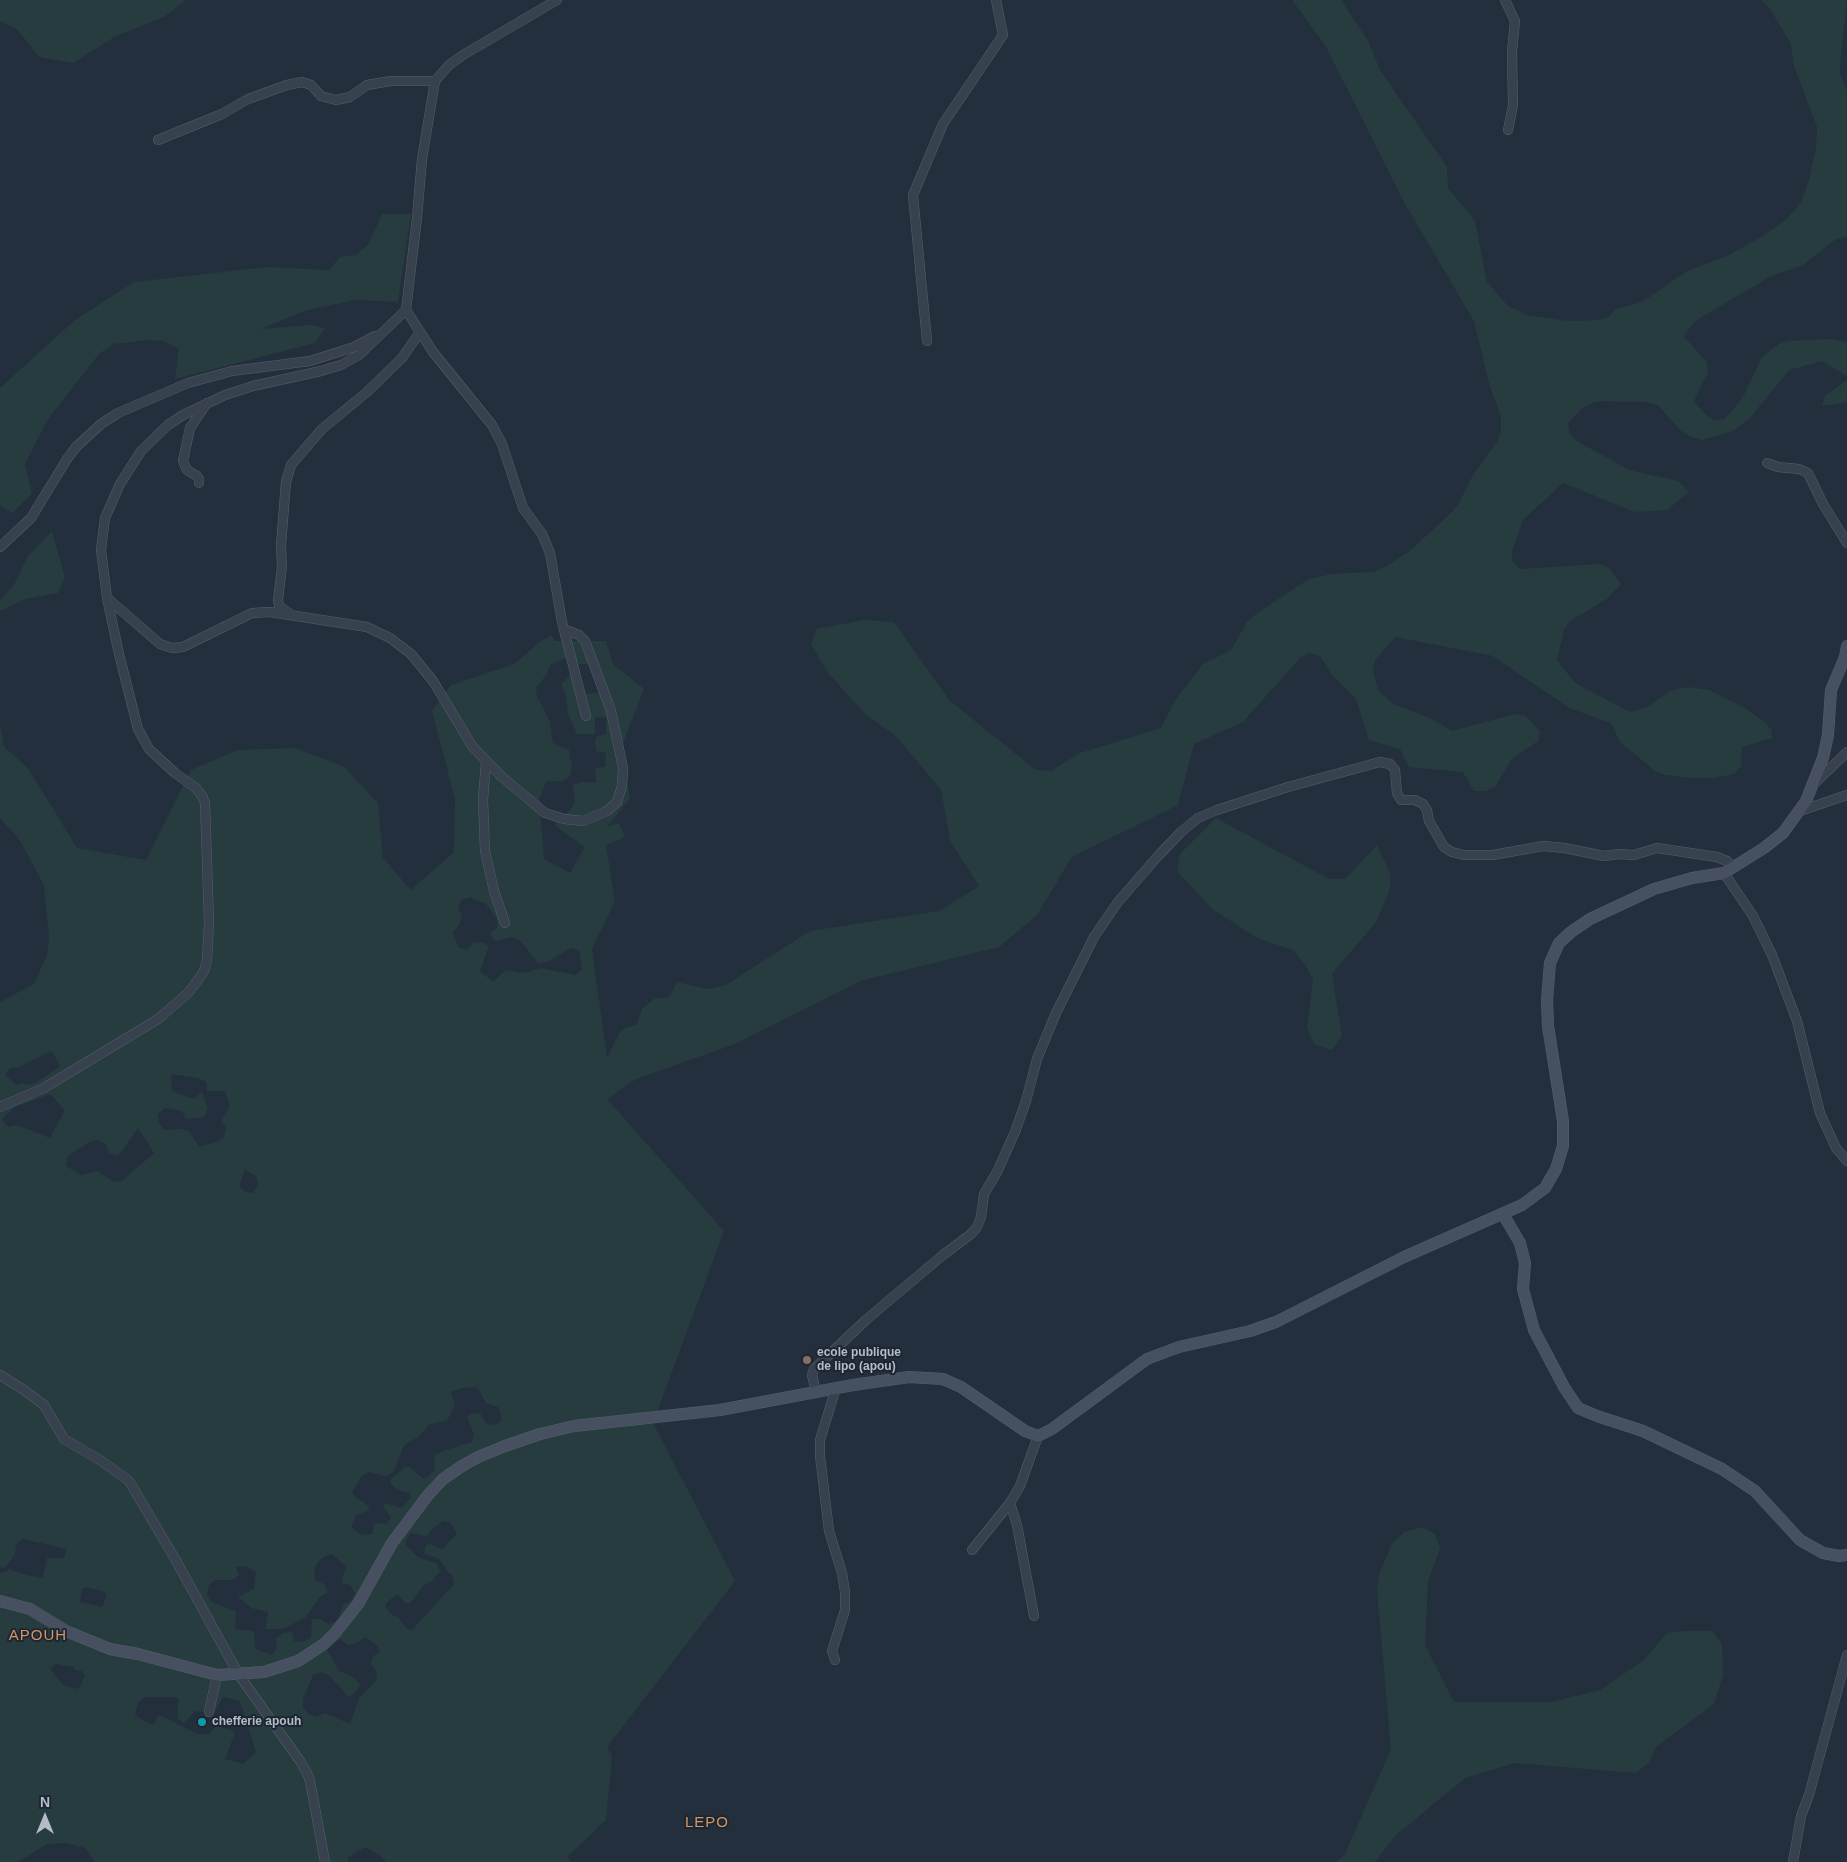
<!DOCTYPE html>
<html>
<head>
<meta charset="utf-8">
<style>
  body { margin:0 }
  #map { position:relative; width:1847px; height:1862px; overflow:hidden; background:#242f3e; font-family:Helvetica,sans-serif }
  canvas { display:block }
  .north { position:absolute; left:20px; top:1792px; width:50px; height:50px; -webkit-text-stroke:4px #1d2633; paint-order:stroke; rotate:0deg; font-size:14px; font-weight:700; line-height:20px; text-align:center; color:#b4bcc9 }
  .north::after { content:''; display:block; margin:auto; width:18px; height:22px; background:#b4bcc9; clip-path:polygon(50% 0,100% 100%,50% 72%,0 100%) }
</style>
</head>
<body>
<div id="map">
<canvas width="1847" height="1862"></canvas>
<div class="north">N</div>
</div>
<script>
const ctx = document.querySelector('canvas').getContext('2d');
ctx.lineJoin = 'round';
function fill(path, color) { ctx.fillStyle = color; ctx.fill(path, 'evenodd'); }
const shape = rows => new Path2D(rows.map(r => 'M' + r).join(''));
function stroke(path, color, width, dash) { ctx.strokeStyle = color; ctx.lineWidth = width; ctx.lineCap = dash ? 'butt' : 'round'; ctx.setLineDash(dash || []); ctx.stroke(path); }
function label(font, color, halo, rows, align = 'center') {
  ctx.font = font + ' Helvetica,sans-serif'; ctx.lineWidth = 4; ctx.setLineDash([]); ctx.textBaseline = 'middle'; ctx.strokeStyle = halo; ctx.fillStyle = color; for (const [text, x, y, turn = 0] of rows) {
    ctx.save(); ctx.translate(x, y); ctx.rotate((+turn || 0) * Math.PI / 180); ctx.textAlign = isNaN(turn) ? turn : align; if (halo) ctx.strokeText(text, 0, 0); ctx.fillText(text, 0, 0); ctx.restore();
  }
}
fill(shape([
  [0,0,186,0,164,17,116,36,73,63,39,57,17,29,0,21],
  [1292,0,1341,0,1368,41,1380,70,1447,167,1448,188,1475,221,1487,282,1508,306,1517,310,1527,315,1568,321,1599,320,1609,317,1616,309,1642,302,1687,271,1727,256,1763,236,1788,218,1801,202,1809,181,1816,148,1817,127,1794,66,1791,44,1769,7,1761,0,1847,0,1840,64,1840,74,1847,90,1847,237,1836,239,1803,265,1771,276,1697,320,1689,328,1684,337,1707,362,1708,372,1694,401,1706,415,1714,420,1724,419,1732,411,1744,395,1762,357,1779,344,1788,341,1830,339,1847,342,1847,376,1822,361,1789,370,1750,418,1733,431,1702,440,1691,437,1681,431,1658,405,1646,402,1602,401,1592,403,1582,408,1568,423,1570,434,1577,441,1629,470,1678,481,1689,492,1667,510,1635,512,1563,483,1523,520,1512,551,1512,560,1519,569,1600,564,1609,568,1621,584,1607,599,1570,621,1564,630,1557,660,1575,683,1630,712,1650,706,1668,692,1678,689,1688,687,1709,690,1745,708,1763,721,1771,729,1772,738,1742,747,1741,766,1734,774,1713,778,1690,778,1666,775,1656,772,1620,742,1611,723,1569,708,1493,656,1395,637,1375,660,1373,670,1378,690,1393,704,1432,719,1452,731,1515,714,1525,716,1540,731,1538,741,1511,760,1495,787,1485,791,1474,791,1463,772,1409,767,1400,749,1369,740,1356,699,1332,675,1320,656,1309,653,1300,658,1243,722,1194,744,1178,805,1072,857,1037,915,999,947,860,981,735,1044,636,1079,607,1099,724,1231,653,1423,735,1581,607,1747,612,1756,606,1820,567,1857,571,1862,386,1862,381,1856,365,1847,348,1857,348,1862,95,1862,85,1848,66,1843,47,1844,18,1862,0,1862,0,1572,2,1573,9,1569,26,1575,43,1578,47,1558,64,1558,67,1549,23,1539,16,1545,15,1554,10,1562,4,1568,0,1567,0,1002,34,984,47,955,49,938,44,885,19,839,0,818,0,724,4,747,28,768,77,848,146,860,191,770,238,750,295,748,343,766,378,803,383,858,411,890,454,852,455,799,432,711,451,685,514,664,541,641,551,635,555,641,606,641,613,664,644,689,621,748,630,798,607,827,619,823,625,837,606,845,615,901,592,949,607,1057,621,1030,637,1024,642,1009,654,999,669,997,677,982,707,989,724,986,810,931,939,911,979,886,950,841,941,790,896,736,865,714,829,674,811,645,816,629,864,620,894,622,950,701,1036,770,1051,771,1080,753,1161,728,1176,699,1203,664,1231,650,1247,622,1256,614,1301,584,1310,579,1331,574,1374,572,1393,562,1412,549,1452,512,1459,503,1473,475,1498,440,1501,429,1501,419,1498,408,1490,387,1474,321,1405,204,1325,45],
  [566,658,569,665,589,664,598,689,597,693,580,694,573,673,561,684,566,696,568,714,577,734,595,734,595,717,606,717,606,734,597,736,595,740,596,751,606,753,605,767,595,768,596,783,582,782,573,785,575,802,570,810,554,825,585,847,570,873,544,859,539,799,546,782,563,781,570,776,572,767,569,750,553,743,550,721,537,697,536,688,547,674,550,665],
  [470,897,486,904,497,919,497,928,490,933,495,941,513,937,521,941,538,963,547,962,571,948,579,950,582,969,575,975,541,968,524,973,506,970,493,982,480,971,489,946,482,942,473,943,467,950,458,947,453,932,459,925,462,916,458,909,461,900],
  [51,1051,59,1063,59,1067,37,1082,29,1085,21,1083,17,1085,5,1075,10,1068,19,1067],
  [171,1074,198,1078,206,1082,207,1091,225,1091,230,1106,221,1121,226,1128,224,1137,216,1142,199,1147,190,1132,182,1129,164,1130,159,1123,158,1114,165,1108,182,1111,186,1119,204,1117,208,1109,202,1092,193,1099,172,1091],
  [50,1094,65,1110,50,1138,17,1125,9,1127,2,1120,13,1108],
  [138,1128,154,1153,121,1182,112,1181,98,1171,81,1175,66,1166,67,1157,89,1142,98,1140,106,1144,109,1153,118,1156],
  [245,1170,256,1176,258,1185,253,1193,245,1192,239,1186],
  [477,1387,486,1403,498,1407,502,1419,496,1425,487,1424,480,1413,471,1414,467,1417,474,1434,472,1442,446,1450,434,1456,435,1469,428,1477,424,1479,409,1467,405,1467,391,1479,391,1484,398,1490,410,1493,411,1498,402,1508,385,1503,383,1507,391,1517,387,1524,374,1523,372,1534,362,1535,351,1527,356,1515,368,1511,369,1506,354,1496,352,1492,361,1477,369,1472,386,1476,394,1471,404,1445,418,1437,430,1424,447,1421,455,1405,451,1392,462,1388],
  [443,1521,450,1522,457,1534,442,1549,430,1544,426,1545,424,1554,438,1558,449,1573,452,1575,454,1584,413,1629,408,1630,398,1617,394,1616,385,1607,386,1603,397,1594,405,1603,410,1603,424,1585,432,1581,440,1571,437,1563,419,1558,406,1545,406,1541,410,1533,427,1536,432,1529],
  [332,1554,346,1566,341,1583,350,1585,355,1593,351,1601,343,1605,337,1621,328,1624,321,1619,312,1619,311,1637,303,1642,294,1641,292,1632,283,1633,276,1639,277,1648,272,1655,255,1649,254,1631,235,1629,236,1611,211,1602,207,1594,209,1585,215,1580,232,1580,239,1575,236,1567,246,1566,256,1572,254,1589,238,1597,251,1608,268,1612,266,1629,283,1629,306,1617,320,1597,328,1592,324,1584,315,1580,314,1571,317,1563,324,1557],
  [86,1587,105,1592,107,1595,102,1607,80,1602,82,1589],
  [365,1637,378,1646,380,1652,373,1656,371,1664,376,1671,377,1680,359,1698,350,1724,325,1713,317,1717,309,1714,303,1708,303,1699,313,1675,322,1672,330,1676,348,1697,355,1693,360,1685,355,1678,339,1671,326,1648,341,1639,348,1645,357,1643],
  [56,1664,74,1667,75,1670,82,1671,85,1675,80,1687,76,1689,63,1685,50,1669],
  [145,1697,176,1697,179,1700,177,1718,184,1723,195,1711,214,1713,223,1697,240,1701,256,1752,243,1764,225,1759,235,1733,232,1730,219,1727,215,1727,210,1734,197,1734,162,1716,158,1716,154,1724,150,1724,135,1715,138,1702],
  [382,214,411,214,398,302,355,300,304,311,260,329,310,325,325,328,315,343,175,379,179,349,164,341,148,340,113,344,99,354,48,419,25,464,32,494,12,513,0,505,0,388,75,320,134,282,267,267,329,270,340,257,356,255,368,245],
  [1847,380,1847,402,1822,406,1825,396],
  [52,531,65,577,58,593,25,599,0,611,0,600,14,585,28,556],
  [1216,818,1329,879,1345,879,1377,845,1391,875,1389,892,1376,922,1332,974,1342,1036,1332,1050,1314,1044,1307,1028,1313,979,1304,963,1293,950,1257,938,1212,909,1177,871,1180,854],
  [1422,1527,1435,1534,1440,1549,1428,1581,1425,1645,1454,1702,1551,1702,1600,1690,1644,1660,1667,1633,1682,1631,1713,1631,1722,1644,1723,1675,1714,1704,1656,1747,1649,1763,1635,1773,1515,1763,1465,1778,1395,1836,1375,1862,1336,1862,1344,1856,1391,1749,1377,1591,1379,1574,1392,1544,1404,1532]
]), '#263c3f');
const street = shape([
  [557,0,463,55,449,65,435,81,422,159,417,218,406,310,433,352,492,425,502,444,523,508,542,534,550,553,562,622,586,716],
  [1505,0,1515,21,1512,52,1513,105,1508,130],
  [158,140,222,114,248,99,287,85,302,82,311,85,321,96,336,100,350,97,367,85,391,81,435,81],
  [927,341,913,195,943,124,1003,35,996,0],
  [1767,463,1778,467,1799,469,1808,473,1823,504,1847,543],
  [199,483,199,479,197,476,187,470,183,461,190,428,207,403],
  [0,547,31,518,67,459,76,447,101,424,118,413,188,383,232,371,310,361,354,347,375,336],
  [107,598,160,644,172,648,183,647,252,613,270,612,367,627,390,638,411,654,433,681,472,746,501,776,545,813,564,819,583,821,607,811,617,802,622,786,623,768,611,711,585,641,579,635,566,630],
  [290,614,279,606,278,600,282,567,281,545,286,482,291,465,322,429,367,392,402,358,420,332],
  [486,761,483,800,485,851,494,891,505,923],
  [1814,784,1847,752],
  [1800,811,1847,795],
  [1724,873,1753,916,1772,955,1797,1021,1820,1113,1836,1148,1847,1161],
  [0,1107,44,1088,158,1019,188,993,198,980,204,971,207,960,209,922,205,803,202,796,196,788,175,773,149,749,138,729,119,654,107,598,101,550,105,518,120,484,141,451,168,425,183,415,225,395,253,386,321,371,341,365,359,355,406,310],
  [0,1375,24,1390,44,1405,64,1439,100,1460,129,1481,174,1557,239,1675,300,1761,307,1773,310,1781,325,1862],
  [816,1392,812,1375,814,1369,867,1319,943,1255,971,1234,977,1227,981,1217,984,1194,997,1172,1015,1132,1026,1101,1037,1059,1056,1013,1094,937,1118,902,1158,856,1181,832,1198,818,1217,810,1288,787,1380,762,1390,764,1395,770,1397,793,1401,800,1415,800,1423,804,1427,810,1429,821,1444,847,1452,852,1464,855,1493,855,1543,846,1565,848,1604,856,1619,854,1634,855,1657,848,1717,857,1727,861,1734,868],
  [1010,1503,1017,1525,1034,1616],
  [972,1550,1010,1503,1020,1486,1038,1436],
  [835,1660,832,1651,845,1610,845,1592,842,1573,829,1531,820,1456,820,1440,836,1388],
  [209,1712,217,1675],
  [1793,1862,1801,1816,1809,1795,1847,1655]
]);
const secondary = shape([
  [1503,1214,1520,1243,1525,1263,1523,1289,1534,1330,1564,1387,1578,1408,1597,1416,1643,1431,1722,1469,1755,1491,1800,1540,1823,1553,1839,1556,1847,1555],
  [0,1601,30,1609,66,1631,110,1649,138,1654,217,1675,264,1672,298,1661,324,1644,335,1633,358,1604,392,1543,428,1495,443,1479,462,1466,478,1457,505,1446,540,1434,574,1426,720,1410,853,1385,909,1377,943,1379,961,1387,1025,1431,1038,1436,1052,1429,1147,1359,1179,1347,1250,1331,1276,1322,1404,1257,1522,1205,1545,1188,1556,1169,1563,1146,1563,1121,1548,1026,1547,1000,1550,963,1559,943,1571,932,1590,919,1654,889,1692,878,1724,873,1764,848,1783,833,1806,801,1823,758,1828,735,1831,690,1845,657,1847,646]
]);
stroke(street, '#565f6c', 10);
stroke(secondary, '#565f6c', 12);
stroke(street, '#38414e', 9);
stroke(secondary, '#465061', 11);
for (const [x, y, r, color] of [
  [807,1360,5,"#8d6e63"],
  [202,1722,5,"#0f9aa8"]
]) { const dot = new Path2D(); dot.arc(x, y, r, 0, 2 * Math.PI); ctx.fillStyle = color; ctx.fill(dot); stroke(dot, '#1d2633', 2); }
label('bold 12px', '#b4bcc9', '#1d2633', [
  ["ecole publique",817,1353],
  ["de lipo (apou)",817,1367],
  ["chefferie apouh",212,1722]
], 'left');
ctx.letterSpacing = '1px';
label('15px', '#d59563', '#1d2633', [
  ["APOUH",38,1636],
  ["LEPO",707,1823]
]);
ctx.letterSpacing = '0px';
</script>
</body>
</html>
